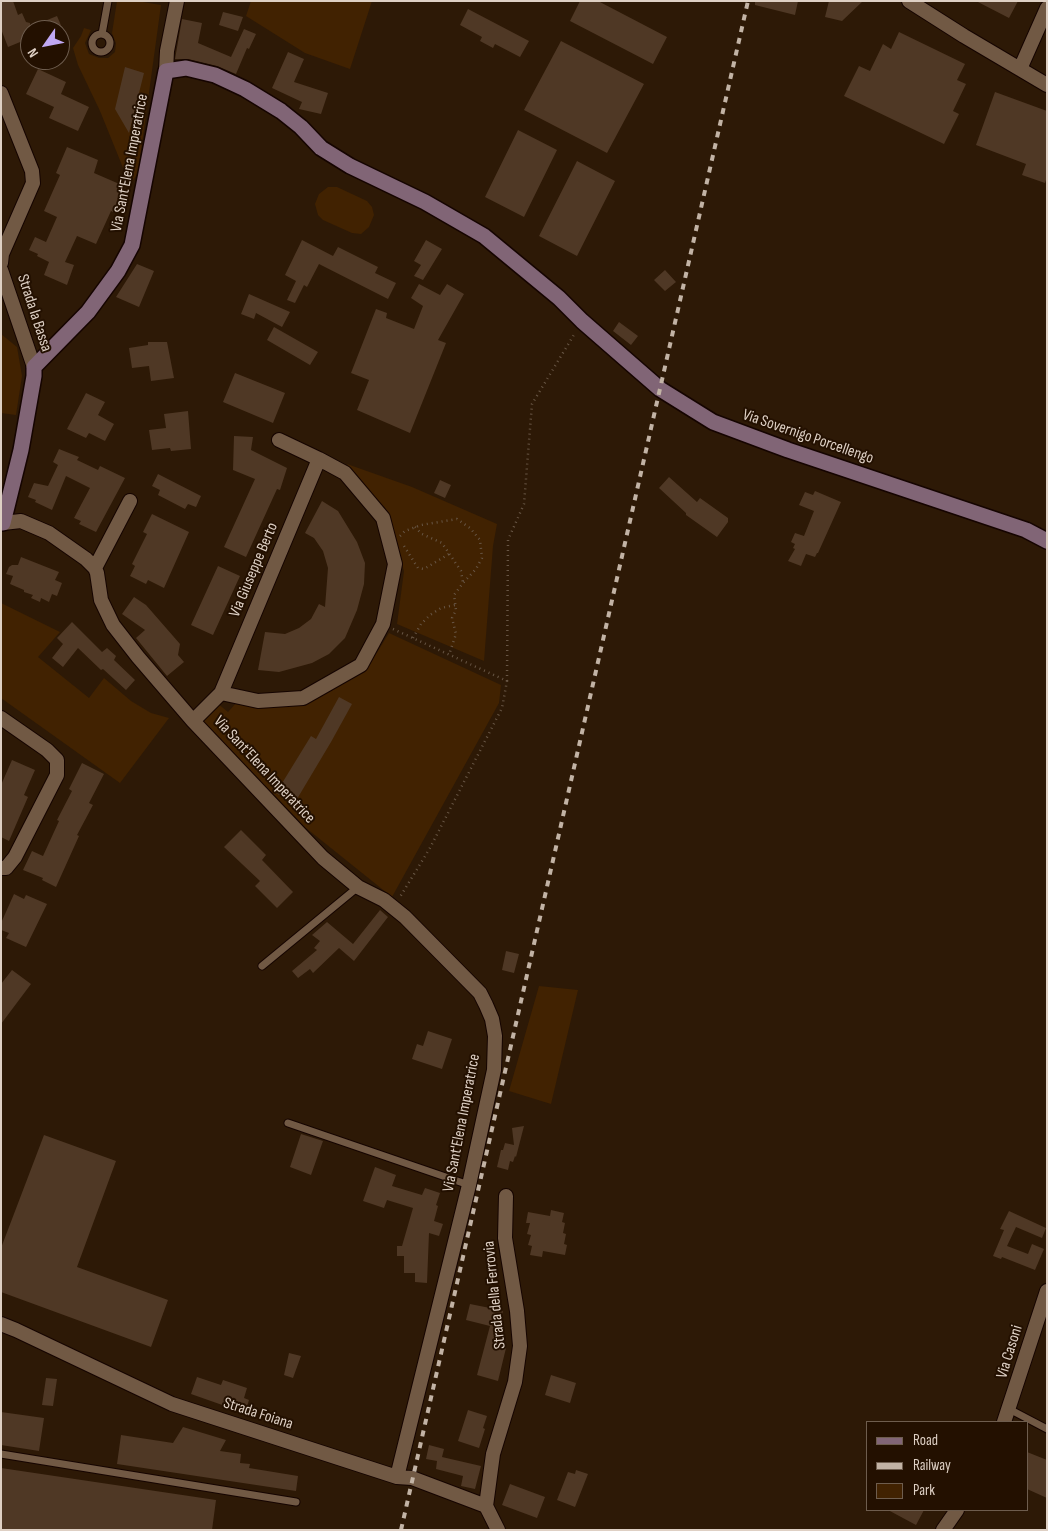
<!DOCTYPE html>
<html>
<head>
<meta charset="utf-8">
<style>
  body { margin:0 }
  #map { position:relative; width:1048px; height:1531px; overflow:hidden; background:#2d1906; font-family:"Sofia Sans Condensed",sans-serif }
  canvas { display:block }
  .frame { position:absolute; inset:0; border:2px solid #ded0c4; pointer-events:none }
  .legend { position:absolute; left:866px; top:1421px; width:162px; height:90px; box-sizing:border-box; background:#231000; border:1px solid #6e5d4e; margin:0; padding:6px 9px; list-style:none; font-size:15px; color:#ded0c4 }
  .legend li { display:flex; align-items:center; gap:10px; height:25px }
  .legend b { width:25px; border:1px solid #6e5d4e }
  .north { position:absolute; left:20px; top:20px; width:50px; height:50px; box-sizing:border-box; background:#231000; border:1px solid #6e5d4e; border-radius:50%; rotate:237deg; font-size:14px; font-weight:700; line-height:20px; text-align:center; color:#ded0c4 }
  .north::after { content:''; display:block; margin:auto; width:18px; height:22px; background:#c0a8f3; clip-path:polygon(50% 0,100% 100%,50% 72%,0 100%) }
</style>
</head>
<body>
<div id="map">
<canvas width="1048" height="1531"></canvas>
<div class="frame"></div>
<ul class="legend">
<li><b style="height:6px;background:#816576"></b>Road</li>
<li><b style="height:6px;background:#c2b3a5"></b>Railway</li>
<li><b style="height:14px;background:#412201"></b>Park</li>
</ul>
<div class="north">N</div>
</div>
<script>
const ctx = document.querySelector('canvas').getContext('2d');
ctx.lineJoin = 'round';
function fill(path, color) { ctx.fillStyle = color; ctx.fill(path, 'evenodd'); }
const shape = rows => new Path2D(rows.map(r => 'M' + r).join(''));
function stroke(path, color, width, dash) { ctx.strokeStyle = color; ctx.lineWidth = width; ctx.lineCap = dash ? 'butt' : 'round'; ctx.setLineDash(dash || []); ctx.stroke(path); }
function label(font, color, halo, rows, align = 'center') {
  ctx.font = font + ' "Sofia Sans Condensed",sans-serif'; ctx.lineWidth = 4; ctx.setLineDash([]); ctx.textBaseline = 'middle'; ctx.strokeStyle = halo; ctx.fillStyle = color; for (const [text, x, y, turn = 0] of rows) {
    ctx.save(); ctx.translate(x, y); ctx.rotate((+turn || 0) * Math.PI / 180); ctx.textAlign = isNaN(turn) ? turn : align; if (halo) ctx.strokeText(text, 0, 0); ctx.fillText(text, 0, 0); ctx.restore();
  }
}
fill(shape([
  [117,1,137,1,161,5,138,173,130,185,100,111,78,65,73,48,81,36,84,28,91,30,85,43,89,54,99,58,108,58,115,52,116,43,112,33],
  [251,1,372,1,350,69,305,53,246,16],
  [328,187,337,187,367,201,372,207,374,215,369,227,361,234,352,233,323,220,318,215,315,204,319,194],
  [1,334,17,347,22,376,16,415,1,413],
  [347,464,412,487,497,524,493,546,484,661,397,624,404,571,385,508],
  [1,603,60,632,38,657,89,698,104,678,131,701,151,713,169,718,120,783,1,698],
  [389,633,501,685,499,703,392,897,306,828,202,720,217,703,228,712,237,702,304,702,365,672],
  [539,986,578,990,551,1104,509,1091]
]), '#412201');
fill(shape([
  [1,1,13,1,18,15,22,13,26,22,30,23,30,27,57,16,63,30,30,30,30,38,8,47,1,29],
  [580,1,598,1,667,37,653,64,570,21],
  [755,1,798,1,795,15,755,5],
  [829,1,863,1,842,21,825,17],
  [976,1,1018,1,1009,18],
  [468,9,529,41,520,57,495,44,493,48,480,41,482,37,460,25],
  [223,12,243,17,238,31,219,25],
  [182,19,202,23,198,43,231,57,244,29,256,34,249,49,247,48,236,74,217,66,188,59,175,59],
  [899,32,965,64,957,80,966,84,953,111,959,114,944,144,844,96,859,66,870,71,883,44,891,49],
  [561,41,644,84,607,153,524,110],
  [288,52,304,59,294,82,328,93,321,114,299,109,302,102,272,88],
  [125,67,144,73,129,133,115,109],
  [38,69,66,82,61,94,89,107,78,131,49,118,54,107,26,94],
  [995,92,1047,111,1047,177,1045,183,1022,175,1026,164,976,145],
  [518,130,557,150,524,217,485,197],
  [67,147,98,160,94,173,124,186,113,212,111,211,96,244,77,236,65,262,74,265,67,285,44,275,49,262,37,256,38,254,29,250,35,237,46,242,57,217,44,211,60,175,56,173],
  [577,161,615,181,577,256,539,236],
  [302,240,333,256,338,247,378,267,375,273,396,283,388,299,319,264,307,287,304,285,295,303,287,300,296,281,285,275],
  [426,240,442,249,423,280,414,276,421,265,414,261],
  [137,264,154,271,139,307,116,297],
  [665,270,676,282,665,291,654,280],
  [419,284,440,295,447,284,464,294,438,340,446,343,410,433,357,410,369,380,351,373,376,309,387,313,386,318,414,329,423,306,411,298],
  [249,294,290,312,282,327,256,313,254,319,241,314],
  [619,322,638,336,631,345,613,331],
  [274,327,318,352,310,365,267,340],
  [148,342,167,342,174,378,151,381,149,366,132,368,129,348,148,345],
  [235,373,285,393,273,423,223,402],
  [86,393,105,402,98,415,114,424,105,441,89,433,86,438,67,429],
  [188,411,191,449,171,451,170,448,152,450,149,430,166,428,164,414],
  [234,436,253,437,251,450,287,468,280,490,277,489,246,557,224,547,255,479,233,470],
  [59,449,79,457,77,460,98,470,100,466,125,478,96,532,79,524,81,521,74,518,90,488,66,476,52,510,35,502,36,500,28,497,34,483,48,486,58,465,53,462],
  [158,474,201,496,196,507,188,504,185,509,158,495,160,490,152,486],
  [669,477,697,502,700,498,728,518,728,522,717,537,686,515,686,513,659,488],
  [440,480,451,485,445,498,434,493],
  [815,491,841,502,818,553,817,553,815,557,806,554,801,566,788,561,795,549,793,548,795,544,791,542,795,533,804,536,814,511,799,505,805,492,813,495],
  [322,501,338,511,357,542,365,563,364,584,357,610,345,638,329,654,312,663,279,672,258,670,265,632,285,634,299,628,311,619,319,604,325,607,328,568,323,551,314,538,305,533],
  [152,514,189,532,164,588,148,580,146,584,130,576,135,566,132,564,147,534,143,532],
  [21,557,59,572,55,580,62,583,57,596,52,594,49,602,41,598,40,602,31,598,33,595,24,592,24,590,10,584,13,576,6,574,9,567,12,565,18,565],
  [218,566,240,576,213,635,191,625],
  [134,597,146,605,180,644,178,655,184,662,167,676,136,638,145,630,122,614],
  [72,622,102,652,107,648,116,656,114,660,135,680,126,690,103,669,101,670,78,648,63,667,52,658,63,644,57,638],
  [339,697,352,704,331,742,294,804,276,793,311,736,316,739],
  [12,760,35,770,24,795,28,797,9,841,1,837,1,785],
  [82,763,104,774,89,803,93,805,77,835,79,836,56,887,42,880,43,878,23,870,32,851,43,856,59,821,57,820,72,791,69,789],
  [241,830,266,855,262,860,293,892,277,908,255,886,260,881,224,847],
  [14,894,24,899,26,895,47,904,26,947,6,938,9,933,1,930,1,923],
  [380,910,388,917,354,961,339,948,313,973,310,969,298,978,292,971,317,950,314,948,320,941,312,935,327,922,353,944],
  [506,951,519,954,514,973,502,970],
  [12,970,31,984,1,1024,1,984],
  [428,1031,452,1039,442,1069,412,1059,417,1044,423,1046],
  [524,1126,516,1157,515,1156,513,1162,510,1161,508,1170,497,1167,501,1150,503,1150,505,1143,514,1145,512,1128],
  [301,1134,323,1141,311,1175,290,1167],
  [44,1135,116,1161,77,1267,168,1300,151,1347,1,1292,1,1248],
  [375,1167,396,1175,392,1186,422,1195,425,1188,440,1193,436,1205,438,1206,434,1221,443,1224,439,1236,429,1233,427,1283,415,1282,415,1273,404,1273,404,1256,397,1256,397,1246,402,1246,413,1208,387,1200,384,1208,363,1201],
  [551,1210,564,1213,562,1222,565,1223,563,1233,566,1234,564,1244,567,1245,565,1255,543,1251,542,1257,530,1255,532,1246,528,1245,531,1235,527,1234,530,1223,526,1223,528,1212,550,1216],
  [1009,1211,1046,1228,1042,1238,1016,1227,1007,1246,1028,1254,1032,1244,1044,1249,1035,1270,1002,1257,1001,1259,993,1256,1004,1230,1000,1229],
  [470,1304,500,1310,500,1312,503,1311,496,1345,506,1348,498,1381,477,1375,490,1326,466,1320],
  [289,1353,301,1356,293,1378,284,1375],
  [551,1375,576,1383,570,1403,545,1395],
  [197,1377,221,1385,223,1380,247,1388,244,1398,249,1400,245,1413,191,1394],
  [46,1378,57,1379,53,1406,42,1405],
  [468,1410,487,1416,483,1428,485,1429,479,1448,458,1441],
  [1,1412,44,1418,39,1451,1,1445],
  [183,1427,226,1440,220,1451,241,1454,240,1463,250,1464,249,1468,298,1476,296,1491,117,1464,121,1435,173,1443],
  [429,1445,444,1449,442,1457,481,1466,475,1489,461,1486,463,1476,436,1469,437,1461,426,1459],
  [1027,1452,1047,1460,1047,1498,1027,1489],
  [1,1468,216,1500,212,1530,1,1530],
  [576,1470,588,1474,575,1507,557,1500,568,1472,575,1474],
  [510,1484,545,1497,537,1518,502,1505],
  [888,1510,924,1510,916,1525]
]), '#4f3825');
const lane = shape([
  [102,34,108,1],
  '92 43a9 9 0 1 1 18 0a9 9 0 1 1-18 0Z',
  [262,966,358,887],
  [288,1123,469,1185],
  [1009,1409,1047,1429],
  [1,1454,296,1502]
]);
const street = shape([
  [909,1,964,36,1047,85],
  [1020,69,1047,8],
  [166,71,167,51,177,1],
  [1,93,32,171,33,183,2,254,1,263],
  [1,270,34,367],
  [3,523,21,521,49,533,86,559,95,568,97,573,101,600,113,625,138,657,193,721,323,858,358,887,384,900,405,917,480,993,486,1005,492,1019,495,1036,494,1070,469,1185,397,1477],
  [95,568,130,501],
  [221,693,258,701,303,698,361,665,383,624,395,564,383,518,345,473,319,459],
  [1,718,47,750,57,760,57,775,15,857,6,868,1,868],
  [193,721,221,693,319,459,279,440],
  [1,1324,16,1330,172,1404,397,1477,412,1478,486,1506,498,1530],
  [1004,1422,1047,1291],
  [486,1506,493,1454,515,1382,520,1346,517,1311,505,1238,506,1196],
  [943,1530,957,1510]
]);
const secondary = shape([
  [1,523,3,523,21,450,34,376,34,367,88,312,118,271,132,245,166,71,186,68,215,75,245,89,281,111,301,127,321,148,350,166,425,202,484,236,559,298,582,321,660,389,713,422,788,450,1026,530,1047,541]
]);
stroke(lane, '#150400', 9);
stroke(street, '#150400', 16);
stroke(secondary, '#150400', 18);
stroke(shape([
  [415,527,422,534,442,543,461,571,463,583],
  [400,536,405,531,421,525,457,519,470,528,480,540,482,558,476,569,463,583,454,595,456,610,452,618,456,634,449,655],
  [404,546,418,568,424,569,449,554],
  [393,629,507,681,502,708,430,848,400,897],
  [413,638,421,624,430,615,441,608,455,605],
  [507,681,508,540,524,504,532,404,575,333]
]), '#685645', 2.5, [1, 4]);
stroke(lane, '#715944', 7);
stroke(street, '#715944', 14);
stroke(secondary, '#816576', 15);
stroke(shape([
  [401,1530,748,1]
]), '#c2b3a5', 4, [6, 6]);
label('16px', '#ded0c4', '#231000', [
  ["Via Sant'Elena Imperatrice",130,163,-79],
  ["Strada la Bassa",34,313,72],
  ["Via Sovernigo Porcellengo",808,437,19],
  ["Via Giuseppe Berto",254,570,-67],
  ["Via Sant'Elena Imperatrice",264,770,47],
  ["Via Sant'Elena Imperatrice",462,1123,-79],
  ["Strada della Ferrovia",495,1295,-96],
  ["Via Casoni",1010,1352,-73],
  ["Strada Foiana",258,1414,18]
]);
</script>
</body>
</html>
